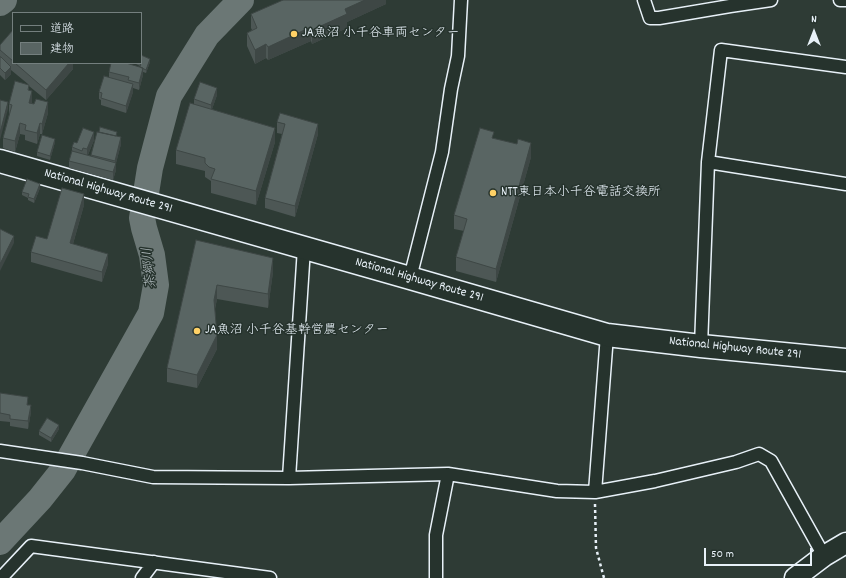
<!DOCTYPE html>
<html>
<head>
<meta charset="utf-8">
<style>
  body { margin:0 }
  #map { position:relative; width:846px; height:578px; overflow:hidden; background:#2e3b35; font-family:Dekko,"Klee One",sans-serif }
  canvas { display:block }
  .legend { position:absolute; left:12px; top:12px; width:130px; height:52px; box-sizing:border-box; background:#26332d; border:1px solid #747f7e; margin:0; padding:5px 7px; list-style:none; font-size:12px; color:#e8f1f8 }
  .legend li { display:flex; align-items:center; gap:8px; height:20px }
  .legend b { width:20px; border:1px solid #747f7e }
  .north { position:absolute; left:794px; top:12px; width:40px; height:40px; -webkit-text-stroke:3px #26332d; paint-order:stroke; rotate:0deg; font-size:11px; font-weight:700; line-height:16px; text-align:center; color:#e8f1f8 }
  .north::after { content:''; display:block; margin:auto; width:14px; height:18px; background:#e8f1f8; clip-path:polygon(50% 0,100% 100%,50% 72%,0 100%) }
  .scale { position:absolute; left:704px; top:548px; width:108px; height:18px; box-sizing:border-box; border:2px solid #e8f1f8; border-top:0; padding-left:5px; font-size:12px; line-height:14px; white-space:nowrap; color:#e8f1f8; -webkit-text-stroke:3px #26332d; paint-order:stroke }
</style>
</head>
<body>
<div id="map">
<canvas width="846" height="578"></canvas>
<ul class="legend">
<li><b style="height:5px;background:#26332d"></b>道路</li>
<li><b style="height:11px;background:#596563"></b>建物</li>
</ul>
<div class="north">N</div>
<div class="scale">50 m</div>
</div>
<script>
const ctx = document.querySelector('canvas').getContext('2d');
ctx.lineJoin = 'round';
const shape = rows => new Path2D(rows.map(r => 'M' + r).join(''));
function stroke(path, color, width, dash) { ctx.strokeStyle = color; ctx.lineWidth = width; ctx.lineCap = dash ? 'butt' : 'round'; ctx.setLineDash(dash || []); ctx.stroke(path); }
function fill(path, color) { ctx.fillStyle = color; ctx.fill(path, 'evenodd'); }
function label(font, color, halo, rows, align = 'center') {
  ctx.font = font + ' Dekko,"Klee One",sans-serif'; ctx.lineWidth = 3; ctx.setLineDash([]); ctx.textBaseline = 'middle'; ctx.strokeStyle = halo; ctx.fillStyle = color; for (const [text, x, y, turn = 0] of rows) {
    ctx.save(); ctx.translate(x, y); ctx.rotate((+turn || 0) * Math.PI / 180); ctx.textAlign = isNaN(turn) ? turn : align; if (halo) ctx.strokeText(text, 0, 0); ctx.fillText(text, 0, 0); ctx.restore();
  }
}
stroke(shape([
  [0,3,4,0],
  [0,542,40,499,63,470,151,313,156,285,152,255,144,228,142,218,150,168,169,96,207,35,241,0]
]), '#6b7775', 26);
const street = shape([
  [644,0,650,18,659,18,730,6,771,0],
  [840,0,846,0],
  [708,162,846,184],
  [410,278,442,152,451,89,458,56,461,0],
  [701,346,708,162,721,50,846,67],
  [0,451,82,463,153,477,289,478,448,474,557,491,595,492,655,481,736,462,759,454,771,461,824,556],
  [289,478,304,248],
  [595,492,607,335],
  [1,578,31,546,270,578],
  [142,578,154,562],
  [436,578,436,535,448,474]
]);
const primary = shape([
  [795,578,824,556,846,543]
]);
const highway = shape([
  [0,161,410,278,607,335,701,346,846,360]
]);
stroke(street, '#e8f1f8', 15);
stroke(primary, '#e8f1f8', 23);
stroke(highway, '#e8f1f8', 25);
stroke(shape([
  [595,504,596,548,604,578]
]), '#e8f1f8', 2.5, [3, 3]);
stroke(street, '#26332d', 12);
stroke(primary, '#26332d', 20);
stroke(highway, '#26332d', 22);
fill(shape([
  [386,0,386,4,347,22,347,28,312,44,311,41,268,60,266,58,255,64,247,46,247,33,252,30,251,28,251,14],
  [13,30,13,63,73,63,73,69,46,100,29,86,29,91,32,102,32,104,48,113,42,134,40,134,37,144,25,140,25,135,20,134,15,152,3,148,3,138,9,115,9,104,28,84,11,70,11,74,5,80,0,75,0,45],
  [150,62,146,73,143,72,143,75,139,90,133,88,133,92,126,113,101,105,101,100,99,99,99,92,109,77,109,72,140,67,140,66,136,64,136,63],
  [217,95,212,109,275,142,256,205,211,193,211,181,205,177,205,171,176,164,176,150,194,104,194,99],
  [277,122,318,134,295,217,265,208,265,198,282,134,277,133],
  [117,136,121,144,116,163,116,170,113,180,69,168,69,161,72,151,72,147,77,143,94,140,88,155,91,156,91,155],
  [494,138,531,157,496,282,456,271,456,257,464,231,454,229,454,215],
  [55,142,50,160,37,156,37,152],
  [40,188,34,203,28,200,28,198,22,195,22,192],
  [84,205,73,244,108,264,102,282,31,262,31,252,47,239],
  [196,240,273,272,268,308,217,299,215,309,217,349,197,388,167,382,167,368],
  [0,393,28,405,31,412,28,429,10,426,10,422,0,421],
  [59,429,51,442,39,435,39,431]
]), '#4d5755');
fill(shape([
  [365,0,386,0,386,4,347,22,347,28,312,44,312,30,345,9],
  [311,27,311,41,268,60,268,47],
  [266,44,266,58,255,64,255,50],
  [150,59,150,62,146,73,146,70],
  [69,63,73,63,73,69,46,100,46,90],
  [11,67,11,74,5,80,5,73],
  [143,68,143,75,139,90,139,83],
  [133,84,133,92,126,113,126,106],
  [217,88,217,95,211,112,211,105],
  [32,91,32,102,29,114,29,103],
  [8,102,8,109,0,140,0,133],
  [48,102,48,113,42,134,42,124],
  [20,123,20,134,15,152,15,141],
  [40,123,40,134,37,144,37,133],
  [318,124,318,134,295,217,295,206],
  [275,128,275,142,256,205,256,191],
  [94,132,94,140,87,157,87,149],
  [121,137,121,144,116,163,116,170,113,180,113,172,115,167,115,161],
  [55,139,55,142,50,160,50,156],
  [531,143,531,157,496,282,496,269],
  [40,184,40,188,34,203,34,199],
  [84,194,84,205,70,254,70,243],
  [14,236,14,243,0,271,0,264],
  [108,254,108,264,102,282,102,272],
  [273,258,273,272,268,308,268,294],
  [217,285,217,299,214,313,214,300],
  [217,335,217,349,197,388,197,375],
  [31,405,31,412,28,429,28,421],
  [59,425,59,429,51,442,51,438]
]), '#3e4745');
const building = shape([
  [283,0,365,0,345,9,347,14,312,30,311,27,268,47,266,44,255,50,247,33,257,28,251,14,283,0],
  [13,30,13,61,0,50,0,45,13,30],
  [141,55,150,59,146,70,140,67,141,62,141,55],
  [0,57,1,57,11,67,5,73,0,68,0,57],
  [15,63,69,63,46,90,15,63],
  [111,63,126,63,143,68,139,83,128,80,129,77,109,72,111,63],
  [104,76,133,84,126,106,101,98,102,93,99,92,104,76],
  [15,81,29,85,28,90,32,91,29,103,34,104,36,99,48,102,42,124,40,123,37,133,25,130,26,125,20,123,15,141,3,138,12,105,9,104,15,81],
  [200,82,217,88,211,105,194,99,200,82],
  [0,100,8,102,0,133,0,100],
  [190,103,275,128,256,191,211,179,215,169,209,167,205,163,205,158,176,150,190,103],
  [280,113,318,124,295,206,265,198,285,124,277,122,280,113],
  [100,127,117,132,116,136,99,132,100,127],
  [83,128,94,132,87,149,83,148,82,151,72,147,74,142,77,143,83,128],
  [480,128,494,132,492,138,517,144,518,139,531,143,496,269,456,257,467,219,454,215,480,128],
  [97,132,121,137,115,161,91,155,97,132],
  [42,135,55,139,50,156,37,152,42,135],
  [72,151,116,163,113,172,69,161,72,151],
  [27,179,40,184,34,199,28,197,29,194,22,192,27,179],
  [62,188,84,194,70,243,108,254,102,272,31,252,36,236,47,239,62,188],
  [0,229,14,236,0,264,0,229],
  [196,240,273,258,268,294,217,285,214,300,217,335,197,375,167,368,196,240],
  [0,393,28,397,27,405,31,405,28,421,10,419,10,415,0,413,0,393],
  [47,418,59,425,51,438,39,431,47,418]
]);
fill(building, '#596563');
stroke(building, '#3e4745', 1);
for (const [x, y, r, color] of [
  [294,34,4,"#ffd166"],
  [493,193,4,"#ffd166"],
  [197,331,4,"#ffd166"]
]) { const dot = new Path2D(); dot.arc(x, y, r, 0, 2 * Math.PI); ctx.fillStyle = color; ctx.fill(dot); stroke(dot, '#26332d', 1.5); }
label('13px', '#e8f1f8', '#26332d', [
  ["JA魚沼 小千谷車両センター",302,34],
  ["NTT東日本小千谷電話交換所",501,193],
  ["JA魚沼 小千谷基幹営農センター",205,331]
], 'left');
label('13px', '#e8f1f8', '#26332d', [
  ["National Highway Route 291",108,192,16],
  ["National Highway Route 291",419,281,16],
  ["National Highway Route 291",735,349,6]
]);
label('italic 14px', '#b0babd', '#26332d', [
  ["茶郷川",151,268,-96]
]);
</script>
</body>
</html>
